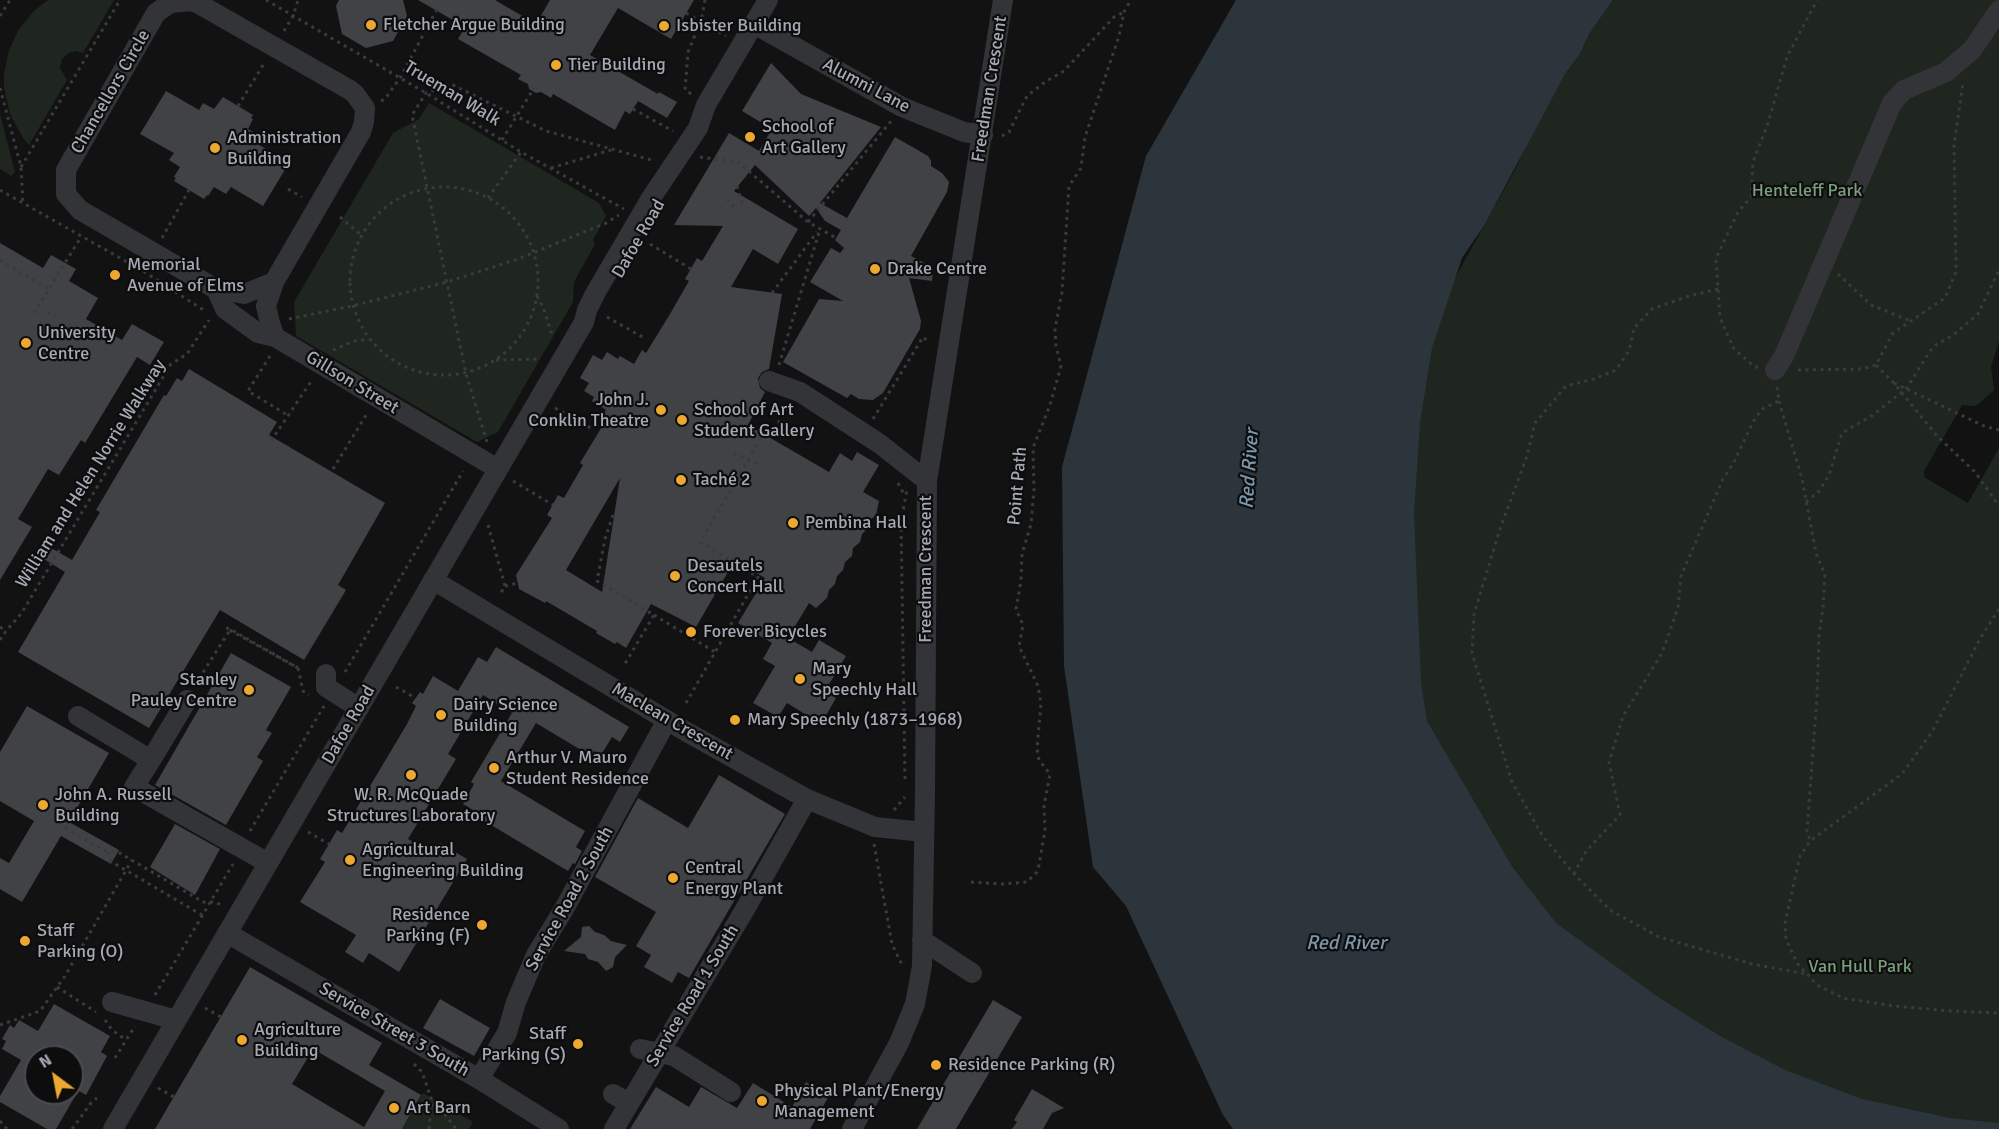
<!DOCTYPE html>
<html>
<head>
<meta charset="utf-8">
<style>
  body { margin:0 }
  #map { position:relative; width:1999px; height:1129px; overflow:hidden; background:#121213; font-family:Signika,sans-serif }
  canvas { display:block }
  .north { position:absolute; left:24px; top:1045px; width:60px; height:60px; box-sizing:border-box; background:#0d0d0e; border:2px solid #494b50; border-radius:50%; rotate:328deg; font-size:16px; font-weight:700; line-height:24px; text-align:center; color:#a4a9b3 }
  .north::after { content:''; display:block; margin:auto; width:21px; height:27px; background:#eca831; clip-path:polygon(50% 0,100% 100%,50% 72%,0 100%) }
</style>
</head>
<body>
<div id="map">
<canvas width="1999" height="1129"></canvas>
<div class="north">N</div>
</div>
<script>
const ctx = document.querySelector('canvas').getContext('2d');
ctx.lineJoin = 'round';
function fill(path, color) { ctx.fillStyle = color; ctx.fill(path, 'evenodd'); }
const shape = rows => new Path2D(rows.map(r => 'M' + r).join(''));
function stroke(path, color, width, dash) { ctx.strokeStyle = color; ctx.lineWidth = width; ctx.lineCap = dash ? 'butt' : 'round'; ctx.setLineDash(dash || []); ctx.stroke(path); }
function label(font, color, halo, rows, align = 'center') {
  ctx.font = font + ' Signika,sans-serif'; ctx.lineWidth = 4.5; ctx.setLineDash([]); ctx.textBaseline = 'middle'; ctx.strokeStyle = halo; ctx.fillStyle = color; for (const [text, x, y, turn = 0] of rows) {
    ctx.save(); ctx.translate(x, y); ctx.rotate((+turn || 0) * Math.PI / 180); ctx.textAlign = isNaN(turn) ? turn : align; if (halo) ctx.strokeText(text, 0, 0); ctx.fillText(text, 0, 0); ctx.restore();
  }
}
fill(shape([
  [48,0,114,0,83,53,77,51,69,53,62,59,60,68,67,80,29,145,23,138,10,114,4,88,4,74,9,50,19,29,35,10],
  [1613,0,1999,0,1999,341,1991,367,1994,390,1976,406,1962,405,1924,471,1924,477,1968,503,1999,448,1999,1129,1841,1107,1578,974,1427,755,1395,574,1430,323,1515,170,1532,134,1563,77,1580,54,1589,34],
  [429,103,599,203,606,216,593,240,595,244,574,282,573,302,498,432,477,442,296,336,294,302,393,133,419,119],
  [0,114,15,172,11,176,0,169],
  [423,1093,473,1122,469,1129,402,1129]
]), '#1e261f');
fill(shape([
  [1236,0,1613,0,1589,34,1580,54,1565,74,1485,224,1462,258,1432,348,1420,422,1414,513,1421,683,1427,721,1513,868,1556,923,1658,997,1720,1036,1785,1070,1862,1099,1950,1118,1999,1123,1999,1129,1233,1129,1223,1115,1126,906,1093,867,1064,666,1062,467,1146,156]
]), '#2c353b');
fill(shape([
  [339,0,403,0,407,16,393,41,366,48,342,34,336,6],
  [418,0,495,0,536,24,550,0,694,0,671,39,618,8,590,55,658,94,659,92,677,102,667,118,638,101,630,114,625,111,615,130,553,94,551,98,541,92,536,93,529,89,528,84,518,79,521,75,458,39,465,27],
  [771,63,801,94,881,127,820,203,847,218,895,137,928,156,931,161,931,166,942,173,949,182,947,192,911,256,930,266,933,271,932,281,909,278,921,321,920,329,883,393,873,400,859,399,851,394,847,398,783,362,819,299,843,301,810,282,831,248,840,253,844,248,835,240,841,230,825,221,816,208,809,216,755,165,734,191,798,229,778,264,753,249,731,287,782,294,769,369,762,372,758,378,760,388,765,392,748,425,829,472,840,453,852,461,857,452,879,465,863,492,879,501,876,515,869,521,868,528,862,534,860,542,853,548,852,556,845,562,843,570,837,576,835,584,829,590,827,598,816,608,809,603,788,638,812,652,819,640,846,656,825,691,836,698,821,724,787,703,778,717,753,703,775,666,763,659,772,643,738,623,765,578,735,560,696,627,651,604,626,648,617,642,615,644,596,633,597,631,546,601,545,603,519,589,516,575,552,518,547,515,558,495,564,498,583,465,580,463,603,425,599,422,606,410,592,401,594,397,584,391,589,383,580,378,593,355,602,360,607,352,618,359,620,356,634,364,642,350,646,353,670,314,689,281,685,279,697,258,702,261,723,226,674,225,729,133,759,151,772,129,742,111],
  [620,478,602,592,566,570],
  [166,91,199,110,203,103,214,109,223,97,253,115,251,118,253,119,248,129,260,136,256,143,289,163,263,206,231,187,226,194,214,187,208,196,207,195,204,199,174,181,176,178,174,177,180,167,169,160,174,153,140,134],
  [0,243,43,268,51,255,76,269,69,281,98,298,86,319,122,340,132,324,164,342,150,365,137,357,85,443,81,440,59,475,48,469,18,519,32,527,0,580],
  [189,369,277,422,269,435,385,503,338,585,346,590,304,660,220,610,149,728,18,652,65,572,39,556,46,545,72,560,100,512,96,510,164,395,166,396,177,378,182,381],
  [496,647,629,727,620,742,612,737,601,755,594,751,591,756,536,723,501,781,585,831,576,847,582,851,575,864,573,863,568,871,481,819,483,816,463,804,474,784,471,782,512,713,483,695,448,754,456,759,408,839,434,854,440,843,467,859,399,972,369,953,363,963,345,952,356,935,300,902,325,862,320,859,329,844,337,830,342,833,407,724,416,706,412,703,420,692,423,694,433,676,458,691,478,657,487,662],
  [231,653,291,687,266,730,272,733,257,757,263,761,226,825,155,785],
  [27,706,109,753,69,822,119,850,111,864,61,836,22,902,0,889,0,858,9,863,34,821,0,801,0,752],
  [719,775,785,814,689,978,678,972,672,983,644,967,651,955,636,946,656,912,595,877,638,798,688,828],
  [175,824,220,849,195,895,150,867],
  [589,926,595,932,604,935,611,941,627,945,615,957,613,967,606,971,598,962,588,959,585,954,564,951,581,937,582,927],
  [250,967,382,1043,369,1065,421,1095,402,1129,155,1129],
  [313,1049,385,1091,364,1127,292,1084],
  [440,999,490,1028,474,1056,423,1028],
  [993,1000,1022,1017,956,1129,917,1129],
  [54,1004,110,1036,101,1052,107,1056,86,1095,72,1087,72,1057,36,1057,36,1093,77,1093,56,1129,47,1129,0,1102,0,1096,21,1060,2,1049,6,1041,2,1039,10,1025,14,1028,19,1020,38,1031],
  [806,1082,829,1096,810,1129,630,1129,656,1087,689,1107,701,1087,737,1108,753,1083,792,1107],
  [1032,1089,1064,1108,1052,1113,1043,1129,1012,1129,1017,1122,1014,1120]
]), '#414246');
stroke(shape([
  [266,0,426,93,521,152,624,209],
  [686,13,726,36],
  [0,16,10,0],
  [284,31,293,16,298,0],
  [0,88,21,167,23,204],
  [691,94,685,90,688,52,701,21,705,0],
  [381,101,385,99,400,78,436,11],
  [238,106,265,62],
  [633,109,673,131],
  [1002,136,1009,132,1027,96,1045,82,1064,71,1114,17,1124,12],
  [502,140,534,88],
  [700,157,738,162,808,222,836,238],
  [21,167,120,0],
  [551,168,611,150],
  [737,186,742,203],
  '350 281a94 94 0 1 1 188 0a94 94 0 1 1-188 0Z',
  [288,189,302,197],
  [0,190,143,271,205,311],
  [488,198,521,152],
  [727,199,735,208],
  [340,217,361,235],
  [808,222,892,120],
  [162,238,189,190],
  [650,244,691,269],
  [0,260,49,289],
  [1838,274,1871,305,1911,321],
  [1718,289,1689,296,1652,309,1634,328,1629,351,1616,370,1594,379,1566,386,1535,423,1527,456,1500,529,1474,614,1472,653,1512,782,1542,835,1574,874,1610,910,1659,937,1752,964,1807,974],
  [772,293,817,232],
  [537,296,543,307,553,338],
  [47,312,58,317],
  [34,313,81,237],
  [607,317,646,339],
  [289,319,352,306,447,282,518,259,606,223,619,215],
  [333,350,354,341,369,339],
  [270,356,248,391,289,416],
  [496,360,540,359],
  [779,365,820,229],
  [1876,365,1893,382,1937,436,1975,472,1999,506],
  [1758,367,1755,367,1734,349,1720,318,1716,258,1738,212,1751,197,1753,162,1768,123,1787,57,1817,0],
  [1798,370,1862,369,1876,365,1893,333,1945,298,1956,272,1954,145,1963,83],
  [1894,383,1984,426,1999,430],
  [1779,401,1802,479,1816,553,1825,575,1823,608,1819,635,1817,697,1807,831,1810,841],
  [555,408,594,430],
  [873,419,923,337,930,343],
  [271,441,312,380],
  [487,442,466,374,412,115,426,93,451,84,546,131,655,161],
  [333,469,368,412],
  [513,481,553,505],
  [898,483,905,496],
  [1806,502,1819,491,1829,475,1842,433,1873,415,1906,389,1930,351,1937,344,1952,336,1978,314,1999,270],
  [613,515,605,539,597,581,654,615,623,667],
  [488,525,505,586,499,596],
  [505,586,518,583],
  [1999,609,1980,639,1932,732,1902,774,1810,841,1800,856,1785,923,1786,939,1797,963,1817,985,1843,998,1893,1006,1951,1011,1999,1013],
  [654,615,715,652],
  [0,627,6,631],
  [0,640,6,631,21,614,171,364,187,354,209,320],
  [298,668,226,628,230,629,298,668,303,691,309,695],
  [345,672,463,471],
  [195,685,230,630],
  [396,687,412,696],
  [686,703,758,577,700,542,759,441,767,430,773,432,789,405],
  [905,779,901,522,907,489],
  [894,810,905,797],
  [65,828,108,852,118,852,203,902,216,902,222,906],
  [250,831,324,706],
  [308,832,329,844],
  [874,844,892,944,902,965],
  [108,852,112,862,202,915],
  [1574,874,1586,851,1620,815,1609,762,1623,716,1662,653,1678,608,1681,576,1723,479,1733,464,1753,422,1762,409,1779,401,1777,387],
  [971,882,1002,884,1027,882,1037,872,1039,865,1045,830,1044,806,1050,774,1039,760,1037,749,1041,703,1038,686,1019,646,1023,625,1016,609,1021,581,1022,554,1031,524,1034,490,1033,448,1050,405,1061,366,1056,346,1055,329,1062,292,1069,186,1081,168,1085,137,1119,36,1124,12,1131,0],
  [57,987,96,1012],
  [155,995,233,864],
  [205,1008,221,1017],
  [105,1020,112,1030,126,1040],
  [0,1025,40,1011,65,976,132,860],
  [115,1058,135,1026],
  [414,1064,422,1072,432,1101,443,1112,456,1129],
  [158,1088,174,1097],
  [0,1121,7,1129],
  [72,1129,91,1103,97,1098],
  [429,1129,432,1101]
]), '#393b3f', 3, [3, 4.5]);
stroke(shape([
  [754,24,902,107,964,132,983,135],
  [274,282,244,294,216,289,80,210,66,194,66,170,156,13,170,3,192,1,199,4,350,90,355,94,365,108,364,122,361,132,274,282,266,306,270,323,275,337],
  [216,289,225,309,258,333,275,337,498,469],
  [1775,370,1784,356,1892,103,1904,90,1946,72,1972,50,1999,10],
  [769,381,800,392,880,444,927,481],
  [433,580,685,731,807,799,875,827,924,832],
  [326,674,326,687,359,708],
  [78,716,151,760,134,787,268,863],
  [151,760,187,700],
  [227,933,479,1079,559,1129],
  [922,940,972,973],
  [112,1002,176,1020],
  [640,1049,674,1056,731,1092],
  [479,1079,507,1033,516,1002,536,955,564,909,667,720],
  [613,1094,629,1103],
  [113,1129,584,322,587,310,596,292,651,198,698,128,706,105,768,0],
  [614,1129,744,911,807,799],
  [852,1129,899,1043,915,1004,922,966,925,792,927,481,1003,0]
]), '#333438', 20);
stroke(shape([
  [734,453,759,465]
]), '#393b3f', 3, [3, 4.5]);
for (const [x, y, r, color] of [
  [371,25,6,"#eca831"],
  [664,26,6,"#eca831"],
  [556,65,6,"#eca831"],
  [750,137,6,"#eca831"],
  [215,148,6,"#eca831"],
  [875,269,6,"#eca831"],
  [115,275,6,"#eca831"],
  [26,343,6,"#eca831"],
  [661,410,6,"#eca831"],
  [682,420,6,"#eca831"],
  [681,480,6,"#eca831"],
  [793,523,6,"#eca831"],
  [675,576,6,"#eca831"],
  [691,632,6,"#eca831"],
  [800,679,6,"#eca831"],
  [249,690,6,"#eca831"],
  [441,715,6,"#eca831"],
  [735,720,6,"#eca831"],
  [494,768,6,"#eca831"],
  [411,775,6,"#eca831"],
  [43,805,6,"#eca831"],
  [350,860,6,"#eca831"],
  [673,878,6,"#eca831"],
  [482,925,6,"#eca831"],
  [25,941,6,"#eca831"],
  [242,1040,6,"#eca831"],
  [578,1044,6,"#eca831"],
  [936,1065,6,"#eca831"],
  [762,1101,6,"#eca831"],
  [394,1108,6,"#eca831"]
]) { const dot = new Path2D(); dot.arc(x, y, r, 0, 2 * Math.PI); ctx.fillStyle = color; ctx.fill(dot); stroke(dot, '#0d0d0e', 2); }
label('18px', '#a4a9b3', '#0d0d0e', [
  ["Fletcher Argue Building",383,25],
  ["Isbister Building",676,26],
  ["Tier Building",568,65],
  ["School of",762,127],
  ["Art Gallery",762,148],
  ["Administration",227,138],
  ["Building",227,159],
  ["Memorial",127,265],
  ["Avenue of Elms",127,286],
  ["Drake Centre",887,269],
  ["University",38,333],
  ["Centre",38,354],
  ["John J.",649,400,"right"],
  ["Conklin Theatre",649,421,"right"],
  ["School of Art",694,410],
  ["Student Gallery",694,431],
  ["Taché 2",693,480],
  ["Pembina Hall",805,523],
  ["Desautels",687,566],
  ["Concert Hall",687,587],
  ["Forever Bicycles",703,632],
  ["Mary",812,669],
  ["Speechly Hall",812,690],
  ["Stanley",237,680,"right"],
  ["Pauley Centre",237,701,"right"],
  ["Dairy Science",453,705],
  ["Building",453,726],
  ["Mary Speechly (1873–1968)",747,720],
  ["Arthur V. Mauro",506,758],
  ["Student Residence",506,779],
  ["John A. Russell",55,795],
  ["Building",55,816],
  ["W. R. McQuade",411,795,"center"],
  ["Structures Laboratory",411,816,"center"],
  ["Agricultural",362,850],
  ["Engineering Building",362,871],
  ["Central",685,868],
  ["Energy Plant",685,889],
  ["Residence",470,915,"right"],
  ["Parking (F)",470,936,"right"],
  ["Staff",37,931],
  ["Parking (O)",37,952],
  ["Agriculture",254,1030],
  ["Building",254,1051],
  ["Staff",566,1034,"right"],
  ["Parking (S)",566,1055,"right"],
  ["Residence Parking (R)",948,1065],
  ["Physical Plant/Energy",774,1091],
  ["Management",774,1112],
  ["Art Barn",406,1108]
], 'left');
label('18px', '#a4a9b3', '#0d0d0e', [
  ["Alumni Lane",866,86,28],
  ["Freedman Crescent",990,89,-81],
  ["Chancellors Circle",111,92,-60],
  ["Trueman Walk",452,94,31],
  ["Dafoe Road",639,239,-60],
  ["Gillson Street",352,383,31],
  ["William and Helen Norrie Walkway",91,474,-58],
  ["Point Path",1018,486,-85],
  ["Freedman Crescent",926,569,-90],
  ["Maclean Crescent",672,722,30],
  ["Dafoe Road",349,725,-60],
  ["Service Road 2 South",570,899,-61],
  ["Service Road 1 South",693,996,-59],
  ["Service Street 3 South",394,1030,30]
]);
label('18px', '#7b9e7c', '#0d0d0e', [
  ["Henteleff Park",1807,191],
  ["Van Hull Park",1860,967]
]);
label('italic 20px', '#7b97ae', '#0d0d0e', [
  ["Red River",1250,469,-86],
  ["Red River",1346,944]
]);
</script>
</body>
</html>
